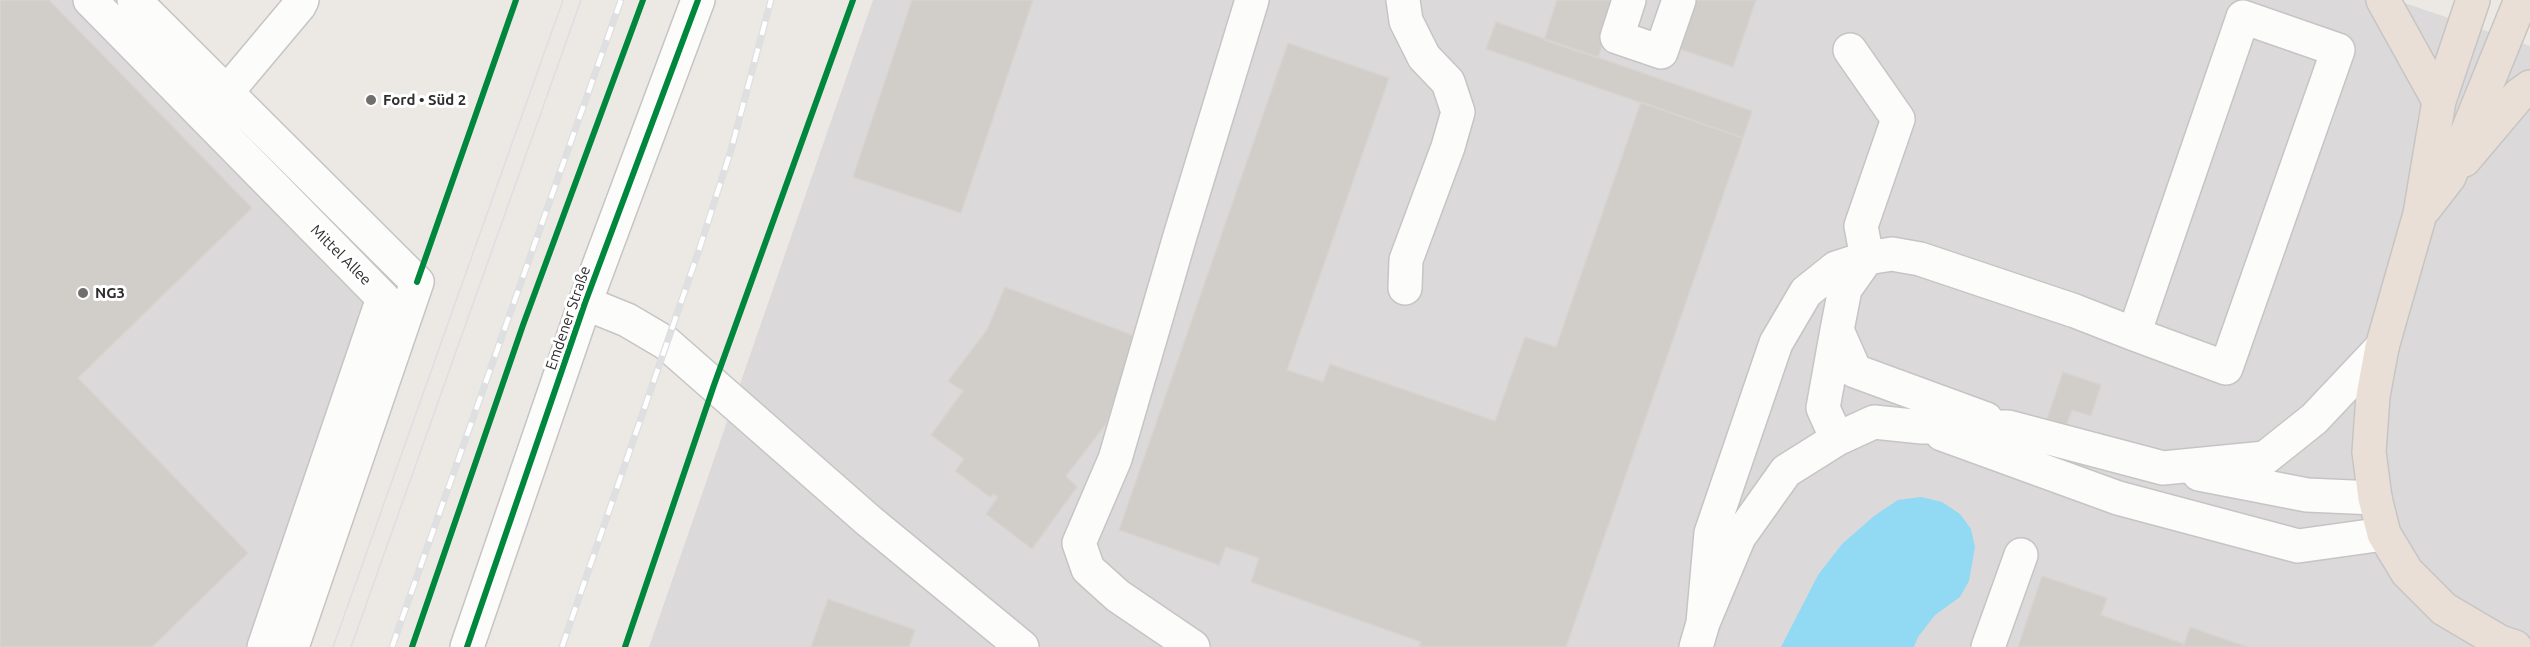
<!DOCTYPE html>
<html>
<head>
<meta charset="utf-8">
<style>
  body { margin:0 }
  canvas { display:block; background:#ece8e4 }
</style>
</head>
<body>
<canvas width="2530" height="647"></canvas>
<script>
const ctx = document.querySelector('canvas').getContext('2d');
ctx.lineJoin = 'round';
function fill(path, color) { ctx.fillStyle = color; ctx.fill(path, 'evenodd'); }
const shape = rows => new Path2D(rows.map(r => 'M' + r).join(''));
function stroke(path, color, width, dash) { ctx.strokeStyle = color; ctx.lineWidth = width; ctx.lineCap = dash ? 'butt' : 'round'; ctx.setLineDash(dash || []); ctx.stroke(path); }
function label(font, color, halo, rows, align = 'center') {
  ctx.font = font + ' Ubuntu,sans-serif'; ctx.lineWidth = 6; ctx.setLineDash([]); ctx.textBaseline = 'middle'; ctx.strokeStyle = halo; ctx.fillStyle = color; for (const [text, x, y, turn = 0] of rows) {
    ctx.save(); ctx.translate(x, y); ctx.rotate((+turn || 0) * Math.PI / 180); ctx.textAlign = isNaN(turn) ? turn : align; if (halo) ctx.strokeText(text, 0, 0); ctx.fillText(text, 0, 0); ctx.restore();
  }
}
fill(shape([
  [0,0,108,0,389,294,272,647,0,647],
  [873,0,2396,0,2530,46,2530,647,649,647]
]), '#dcd9db');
fill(shape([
  [1921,497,1942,502,1960,514,1971,529,1975,547,1969,581,1960,597,1935,615,1918,637,1914,647,1781,647,1818,575,1842,544,1874,516,1898,500]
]), '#92d9f3');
const building = shape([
  [0,0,49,0,252,208,78,378,248,553,152,647,0,647,0,0],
  [912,0,1033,0,961,213,853,177,912,0],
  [1557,0,1608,0,1617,3,1598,58,1544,40,1557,0],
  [1697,0,1756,0,1733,67,1680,49,1697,0],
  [1496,22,1752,111,1743,138,1486,49,1496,22],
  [1288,43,1389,78,1287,370,1323,382,1330,364,1495,421,1525,337,1556,347,1641,102,1743,138,1566,647,1419,647,1421,642,1251,582,1259,558,1226,547,1219,565,1119,530,1288,43],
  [1005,287,1137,337,1106,424,1066,476,1077,487,1032,549,986,514,998,497,993,494,990,497,955,471,964,459,931,435,963,391,948,381,987,330,1005,287],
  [2063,372,2101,385,2091,416,2072,410,2066,426,2047,419,2063,372],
  [2042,576,2107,598,2101,615,2184,644,2183,647,2018,647,2042,576],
  [828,599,915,630,909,647,811,647,828,599],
  [2190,627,2247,647,2183,647,2190,627]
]);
fill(building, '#d1ceca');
stroke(building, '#d7d4d0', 1.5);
const minor = shape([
  [90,0,383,298,264,647],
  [134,0,417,282,292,647],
  [1403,0,1406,21,1424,57,1448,82,1458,112,1448,147,1406,260,1405,288],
  [1629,0,1617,37,1661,52,1679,0],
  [226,93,299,6,302,0],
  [585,303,627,320,666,343,869,521,1022,647],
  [1837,330,1855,371,1986,419],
  [1942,434,2118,498,2298,546,2384,534],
  [1837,439,1823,408,1837,330,1845,289,1867,258,1861,226,1898,119,1850,50],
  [2199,474,2307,495,2375,498],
  [1703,623,1711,533,1776,343,1806,292,1836,268,1867,258,1892,254,1920,259,2075,311,2134,334,2226,368,2338,50,2243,17,2134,334],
  [467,647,585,303,698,0],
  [1193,647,1118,596,1088,569,1079,543,1115,459,1180,236,1252,0],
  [1696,647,1703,623,1739,537,1786,471,1837,439,1874,422,1922,427,2008,427,2163,468,2265,458,2314,419,2382,347],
  [1988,647,2021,555]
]);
const highway = shape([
  [2383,0,2439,101],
  [2473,0,2439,101,2420,214,2382,347,2373,396,2369,452,2375,498,2384,534,2407,572,2444,609,2500,642,2515,647],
  [2464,160,2519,95,2530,87],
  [2425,208,2449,177,2521,0]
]);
stroke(minor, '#c6c4c5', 36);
stroke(highway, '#c6c5c4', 36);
stroke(minor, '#fcfcfb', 33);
stroke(highway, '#eadfd6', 33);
stroke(shape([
  [333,647,563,0],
  [351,647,581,0]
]), '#dedfe1', 1.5);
const rail = shape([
  [392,647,621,0],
  [562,647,699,250,731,150,771,0]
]);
stroke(rail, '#dedfe1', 7);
stroke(rail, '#fff', 4.5, [14]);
stroke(shape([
  [417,282,516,0],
  [412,647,523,325,643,0],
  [467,647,585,303,698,0],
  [625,647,714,385,853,0]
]), '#00873e', 6);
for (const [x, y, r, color] of [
  [371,100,6,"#706f6e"],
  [83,293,6,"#706f6e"]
]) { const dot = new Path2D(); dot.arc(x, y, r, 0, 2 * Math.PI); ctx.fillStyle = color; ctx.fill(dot); stroke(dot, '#fff', 2); }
label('bold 15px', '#2e2e2e', '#fff', [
  ["Ford • Süd 2",383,100],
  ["NG3",95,293]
], 'left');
label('15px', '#2e2e2e', '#fff', [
  ["Mittel Allee",341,255,45],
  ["Emdener Straße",568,318,-71]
]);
</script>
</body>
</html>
